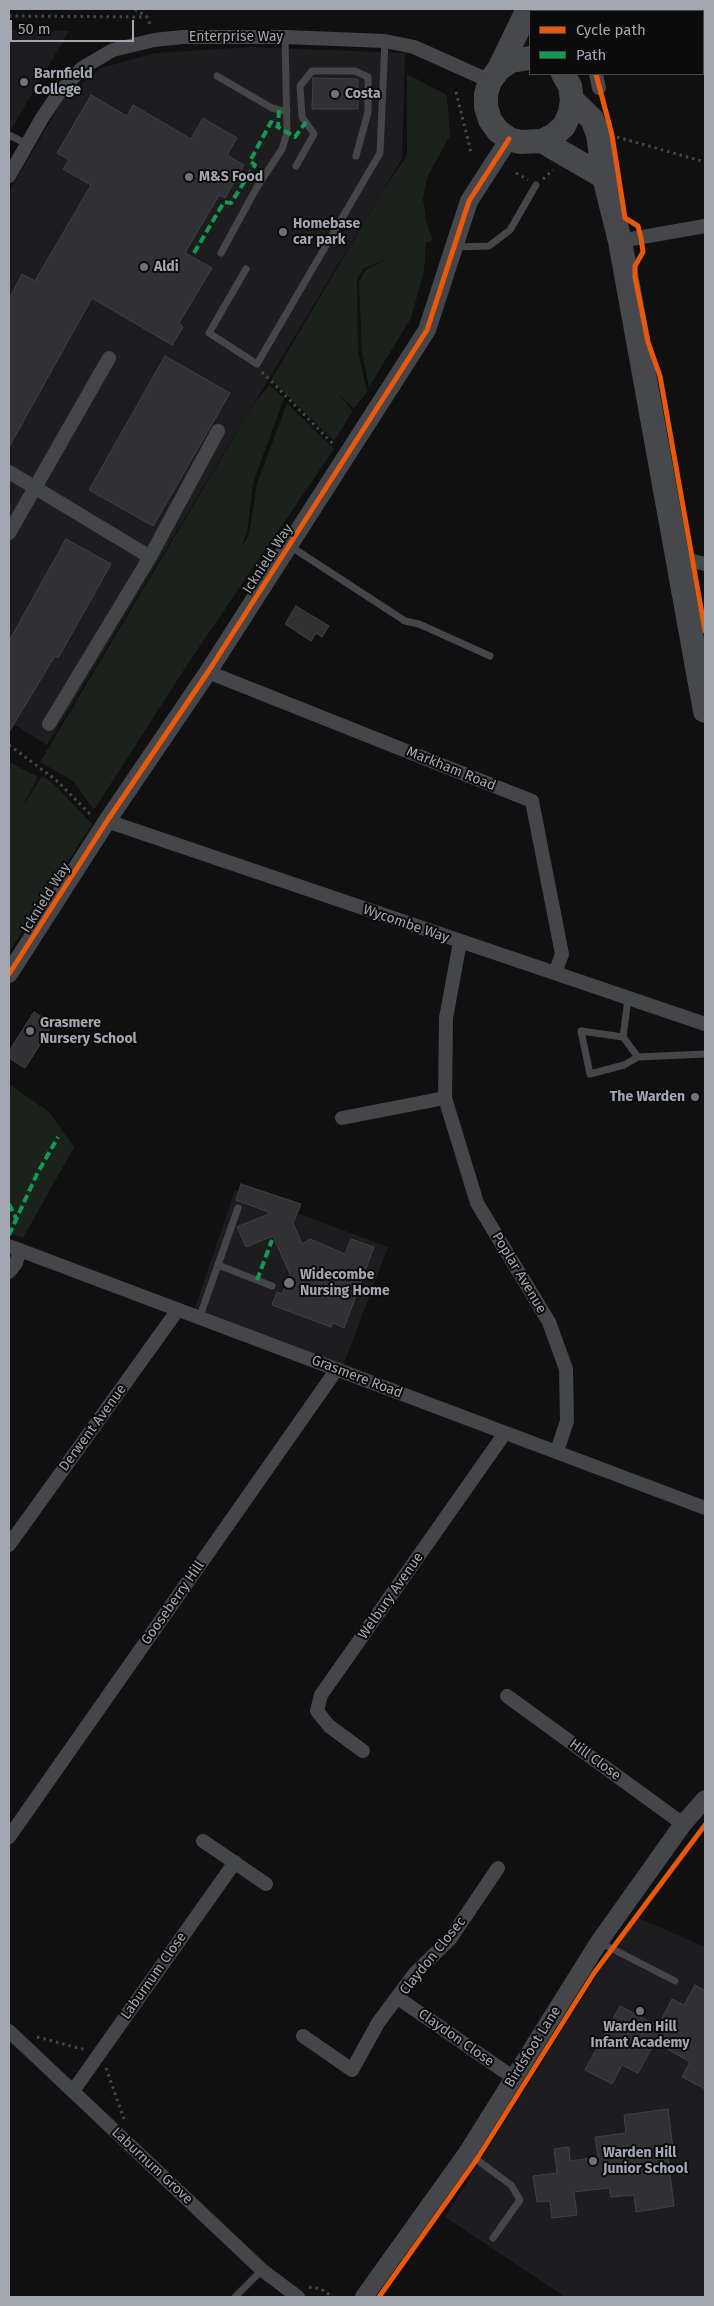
<!DOCTYPE html>
<html>
<head>
<meta charset="utf-8">
<style>
  body { margin:0 }
  #map { position:relative; width:714px; height:2306px; overflow:hidden; background:#101011; font-family:"Fira Sans",sans-serif }
  canvas { display:block }
  .frame { position:absolute; inset:0; border:10px solid #a2a7b1; pointer-events:none }
  .legend { position:absolute; left:529px; top:10px; width:175px; height:65px; box-sizing:border-box; background:#0b0b0c; border:1px solid #47494e; margin:0; padding:6px 9px; list-style:none; font-size:15px; color:#a2a7b1 }
  .legend li { display:flex; align-items:center; gap:10px; height:25px }
  .legend b { width:25px; border:1px solid #47494e }
  .scale { position:absolute; left:10px; top:20px; width:124px; height:22px; box-sizing:border-box; border:2px solid #a2a7b1; border-top:0; padding-left:6px; font-size:15px; line-height:18px; white-space:nowrap; color:#a2a7b1; -webkit-text-stroke:4px #0b0b0c; paint-order:stroke }
</style>
</head>
<body>
<div id="map">
<canvas width="714" height="2306"></canvas>
<div class="frame"></div>
<ul class="legend">
<li><b style="height:6px;background:#e8590c"></b>Cycle path</li>
<li><b style="height:6px;background:#139951"></b>Path</li>
</ul>
<div class="scale">50 m</div>
</div>
<script>
const ctx = document.querySelector('canvas').getContext('2d');
ctx.lineJoin = 'round';
function fill(path, color) { ctx.fillStyle = color; ctx.fill(path, 'evenodd'); }
const shape = rows => new Path2D(rows.map(r => 'M' + r).join(''));
function stroke(path, color, width, dash) { ctx.strokeStyle = color; ctx.lineWidth = width; ctx.lineCap = dash ? 'butt' : 'round'; ctx.setLineDash(dash || []); ctx.stroke(path); }
function label(font, color, halo, rows, align = 'center') {
  ctx.font = font + ' "Fira Sans",sans-serif'; ctx.lineWidth = 4; ctx.setLineDash([]); ctx.textBaseline = 'middle'; ctx.strokeStyle = halo; ctx.fillStyle = color; for (const [text, x, y, turn = 0] of rows) {
    ctx.save(); ctx.translate(x, y); ctx.rotate((+turn || 0) * Math.PI / 180); ctx.textAlign = isNaN(turn) ? turn : align; if (halo) ctx.strokeText(text, 0, 0); ctx.fillText(text, 0, 0); ctx.restore();
  }
}
fill(shape([
  [9,30,69,31,9,133],
  [251,47,405,53,402,159,47,745,9,721,9,192,63,99,101,68,155,53],
  [235,1190,388,1247,343,1366,194,1311],
  [634,1916,705,1947,705,2297,565,2297,445,2217]
]), '#1d1d1f');
fill(shape([
  [407,74,447,95,450,136,428,175,423,198,426,221,433,240,426,243,424,271,411,318,369,387,362,351,359,282,365,270,389,258,363,269,357,280,358,352,367,392,354,408,339,395,353,411,334,441,271,380,379,197,407,155],
  [269,385,284,398,253,483,247,532,241,547,249,535,257,484,287,403,334,449,189,662,94,810,73,781,40,762,253,405],
  [9,762,38,777,22,808,42,776,54,784,92,824,9,952],
  [9,1084,49,1112,74,1147,23,1238,9,1233]
]), '#1b211b');
const building = shape([
  [313,78,358,79,358,109,312,109,313,78],
  [91,95,127,116,133,105,191,139,203,118,237,138,227,155,244,165,225,198,219,195,185,253,212,268,179,323,183,327,172,345,92,298,9,447,9,299,22,274,35,281,91,185,63,169,69,160,57,153,91,95],
  [165,356,230,393,153,526,89,490,165,356],
  [66,539,111,564,58,658,55,656,9,732,9,641,66,539],
  [296,606,329,626,322,637,316,633,311,641,285,624,296,606],
  [34,1012,53,1024,25,1068,9,1058,9,1051,34,1012],
  [241,1184,301,1204,293,1223,302,1244,310,1239,345,1254,351,1239,374,1247,344,1328,333,1323,331,1327,272,1305,277,1292,282,1294,290,1274,273,1236,246,1247,237,1227,271,1213,236,1200,241,1184],
  [695,1985,705,1991,705,2089,682,2077,690,2062,655,2042,638,2073,622,2065,612,2084,585,2070,620,2006,658,2026,672,1999,684,2005,695,1985],
  [668,2109,673,2149,667,2150,674,2206,636,2212,634,2195,611,2197,609,2188,574,2192,577,2215,552,2218,550,2201,537,2202,533,2176,557,2173,554,2149,569,2147,570,2161,598,2157,595,2137,626,2133,624,2115,668,2109]
]);
fill(building, '#313133');
stroke(building, '#404144', 1);
stroke(shape([
  [135,9,147,17],
  [9,16,147,17,151,27],
  [456,92,471,152],
  [617,137,705,162],
  [516,173,528,180],
  [543,179,553,170],
  [262,372,335,446],
  [9,745,56,780,92,816],
  [37,2037,86,2050],
  [106,2068,124,2119],
  [309,2287,321,2289,333,2297]
]), '#46484b', 3, [2.5, 4]);
stroke(shape([
  [217,76,272,108,287,112],
  [9,135,27,144],
  [296,166,314,134,302,117,300,86,312,71,355,71,368,77,368,112,356,156],
  [456,247,489,246,510,230,536,185],
  [221,253,257,187,282,149,287,133,285,37],
  [246,269,209,333,257,364,380,153,385,41],
  [290,546,405,621,419,624,490,656],
  [628,999,623,1037,638,1057,705,1054],
  [623,1037,581,1031,590,1074,624,1065,638,1057],
  [218,1265,272,1286],
  [199,1319,238,1208],
  [599,1942,675,1981],
  [468,2153,511,2185,520,2200,493,2238],
  [235,2297,262,2270]
]), '#454649', 7);
stroke(shape([
  [583,9,584,11],
  [596,74,599,88],
  [9,176,42,118,59,93,82,68,113,50,154,40,183,37,285,37,385,41,414,47,490,81],
  [620,241,705,226],
  [9,472,150,557],
  [9,533,109,358],
  [677,557,705,564],
  [208,672,532,801,562,954,555,973],
  [49,724,150,557,218,431],
  [107,821,705,1024],
  [460,942,446,1018,445,1098,477,1203,549,1322,566,1369,567,1421,557,1451],
  [342,1118,445,1098],
  [9,1246,705,1508],
  [9,1272,16,1263,20,1250],
  [9,1545,177,1311],
  [507,1696,683,1824],
  [363,1751,329,1726,317,1711,321,1695,505,1433],
  [9,1837,337,1369],
  [203,1841,266,1884],
  [398,1998,514,2078],
  [9,2031,262,2270,298,2297],
  [303,2036,352,2070,378,2023,415,1973,450,1939,498,1868],
  [73,2091,235,1862]
]), '#454649', 14);
stroke(shape([
  [9,974,107,821,208,672,427,330,469,201,509,139],
  [364,2297,467,2153,599,1942,683,1824,705,1799]
]), '#454649', 18);
stroke(shape([
  [530,58,511,61,499,69,490,81,486,94,486,107,490,120,498,131,509,139,520,142,542,141,554,135,564,126,570,113,572,100,570,86,563,74],
  [499,69,528,9],
  [572,100,592,119,598,134,604,177,620,241,705,711],
  [542,141,604,177]
]), '#47484b', 24);
stroke(shape([
  [279,110,278,127,295,137,306,122],
  [194,253,224,202,231,203,255,165,250,161,271,122,278,127],
  [9,1204,16,1218],
  [9,1235,37,1174,58,1137],
  [257,1280,272,1240]
]), '#139951', 4, [8, 4]);
stroke(shape([
  [596,74,612,135,625,218,638,226,641,238,643,252,635,266,635,277,648,342,660,376,705,631],
  [9,974,107,821,208,672,427,330,469,201,509,139],
  [379,2297,477,2159,594,1973,705,1825]
]), '#e8590c', 5);
for (const [x, y, r, color] of [
  [24,82,5,"#6f7279"],
  [335,94,5,"#6f7279"],
  [189,177,5,"#6f7279"],
  [283,232,5,"#6f7279"],
  [144,267,5,"#6f7279"],
  [30,1031,5,"#6f7279"],
  [695,1097,5,"#6f7279"],
  [289,1283,6,"#6f7279"],
  [640,2011,5,"#6f7279"],
  [593,2161,5,"#6f7279"]
]) { const dot = new Path2D(); dot.arc(x, y, r, 0, 2 * Math.PI); ctx.fillStyle = color; ctx.fill(dot); stroke(dot, '#0b0b0c', 2); }
label('14px', '#a2a7b1', '#0b0b0c', [
  ["Enterprise Way",236,37],
  ["Icknield Way",268,559,-57],
  ["Markham Road",451,769,22],
  ["Icknield Way",46,898,-58],
  ["Wycombe Way",406,924,19],
  ["Poplar Avenue",519,1273,59],
  ["Grasmere Road",357,1377,21],
  ["Derwent Avenue",93,1428,-54],
  ["Welbury Avenue",391,1596,-55],
  ["Gooseberry Hill",173,1603,-55],
  ["Hill Close",595,1760,36],
  ["Claydon Closec",433,1956,-51],
  ["Laburnum Close",154,1976,-55],
  ["Claydon Close",456,2038,35],
  ["Birdsfoot Lane",533,2047,-58],
  ["Laburnum Grove",152,2166,43]
]);
label('bold 14px', '#a2a7b1', '#0b0b0c', [
  ["Barnfield",34,74],
  ["College",34,90],
  ["Costa",345,94],
  ["M&S Food",199,177],
  ["Homebase",293,224],
  ["car park",293,240],
  ["Aldi",154,267],
  ["Grasmere",40,1023],
  ["Nursery School",40,1039],
  ["The Warden",685,1097,"right"],
  ["Widecombe",300,1275],
  ["Nursing Home",300,1291],
  ["Warden Hill",640,2027,"center"],
  ["Infant Academy",640,2043,"center"],
  ["Warden Hill",603,2153],
  ["Junior School",603,2169]
], 'left');
</script>
</body>
</html>
